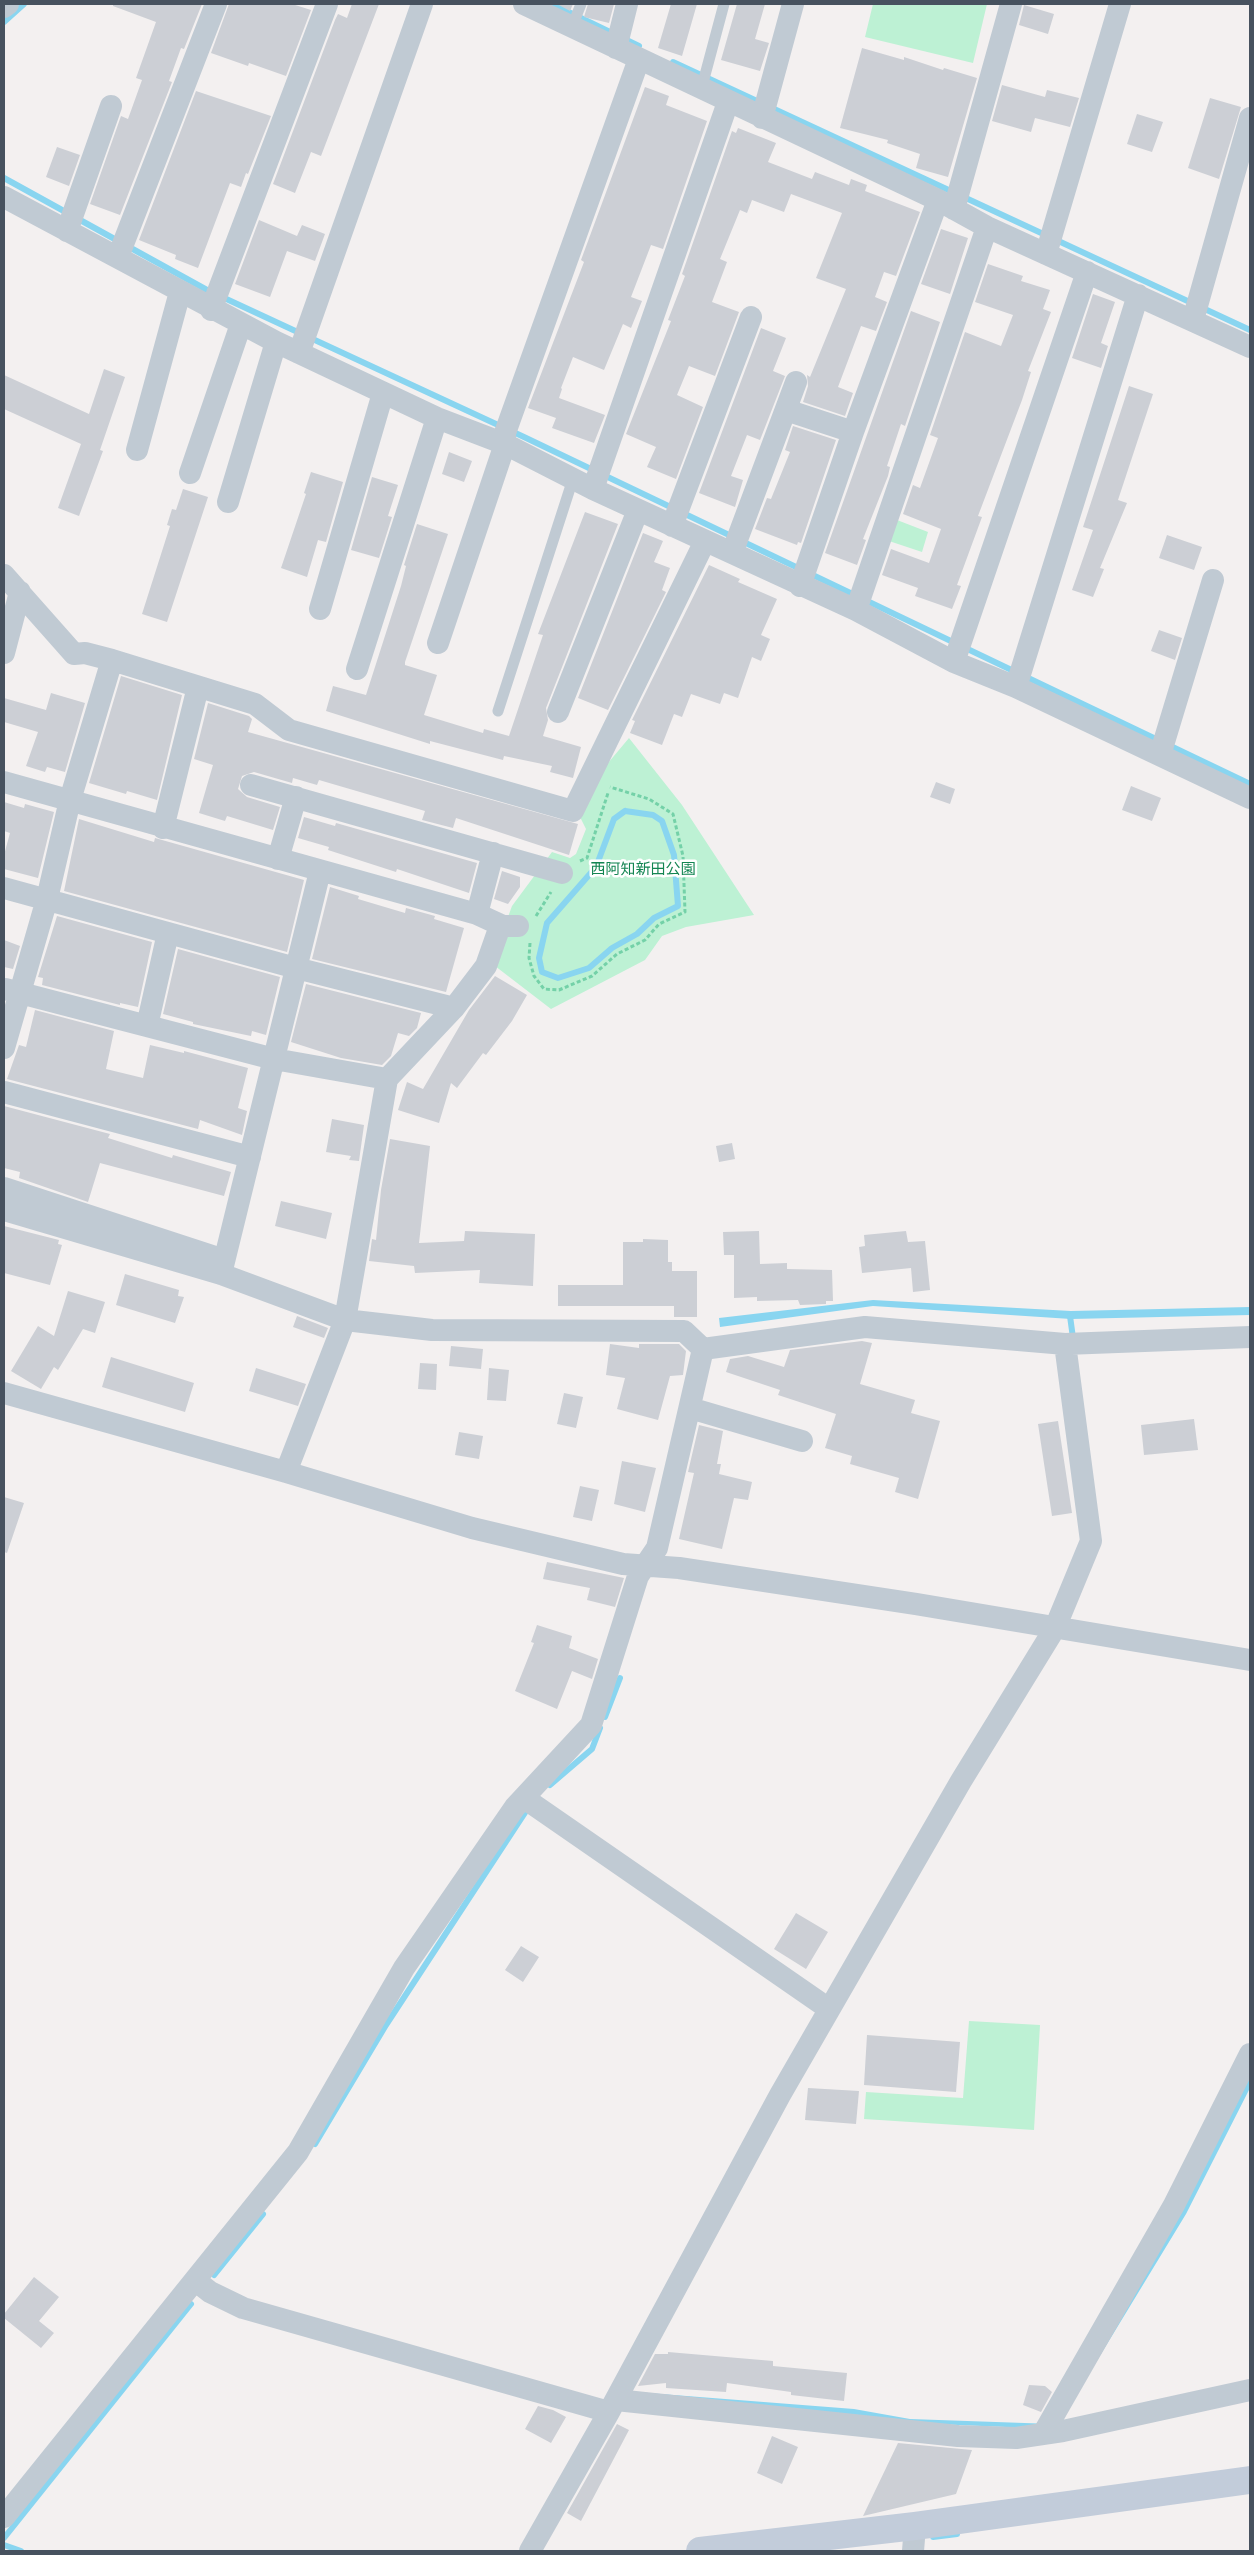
<!DOCTYPE html>
<html>
<head>
<meta charset="utf-8">
<style>
  body { margin:0 }
  #map { position:relative; width:1254px; height:2555px; overflow:hidden; background:#f3f0f0; font-family:Manrope,sans-serif }
  canvas { display:block }
  .frame { position:absolute; inset:0; border:5px solid #47525f; pointer-events:none }
</style>
</head>
<body>
<div id="map">
<canvas width="1254" height="2555"></canvas>
<div class="frame"></div>
</div>
<script>
const ctx = document.querySelector('canvas').getContext('2d');
ctx.lineJoin = 'round';
function fill(path, color) { ctx.fillStyle = color; ctx.fill(path, 'evenodd'); }
const shape = rows => new Path2D(rows.map(r => 'M' + r).join(''));
function stroke(path, color, width, dash) { ctx.strokeStyle = color; ctx.lineWidth = width; ctx.lineCap = dash ? 'butt' : 'round'; ctx.setLineDash(dash || []); ctx.stroke(path); }
function label(font, color, halo, rows, align = 'center') {
  ctx.font = font + ' Manrope,"Noto Sans JP",sans-serif'; ctx.lineWidth = 5; ctx.setLineDash([]); ctx.textBaseline = 'middle'; ctx.strokeStyle = halo; ctx.fillStyle = color; for (const [text, x, y, turn = 0] of rows) {
    ctx.save(); ctx.translate(x, y); ctx.rotate((+turn || 0) * Math.PI / 180); ctx.textAlign = isNaN(turn) ? turn : align; if (halo) ctx.strokeText(text, 0, 0); ctx.fillText(text, 0, 0); ctx.restore();
  }
}
fill(shape([
  [873,4,987,4,973,63,865,37],
  [897,520,928,532,922,552,889,541],
  [629,738,682,805,754,915,686,927,662,936,645,960,551,1009,495,966,501,936,512,906,552,852,570,858,576,854,586,829,577,811,603,769],
  [969,2021,1040,2025,1034,2130,864,2119,866,2092,963,2098]
]), '#bdf1d4');
fill(shape([
  [873,1300,1071,1311,1250,1307,1250,1315,1071,1319,873,1306,720,1327,719,1318],
  [1250,2068,1250,2088,1186,2214,1059,2423,1053,2429,910,2423,635,2392,854,2409,910,2419,1053,2424]
]), '#89d5f0');
stroke(shape([
  [552,4,639,46],
  [4,22,24,4],
  [673,62,1250,330],
  [4,178,207,290,524,437,1250,784],
  [625,811,653,815,662,821,674,855,678,906,654,918,637,934,612,948,589,968,558,978,542,972,539,958,547,923,596,867,614,819,625,811],
  [1070,1316,1073,1338],
  [605,1717,620,1678],
  [550,1785,592,1749,600,1728],
  [315,2144,386,2025,526,1811],
  [214,2275,263,2214],
  [933,2537,957,2534],
  [4,2538,191,2304],
  [4,2545,21,2551]
]), '#89d5f0', 6);
fill(shape([
  [113,4,202,4,184,49,181,48,169,81,172,82,120,215,90,204,121,116,128,119,142,80,136,78,156,22,113,6],
  [229,4,292,4,311,10,286,76,249,63,248,66,211,53],
  [352,4,379,4,321,156,311,152,295,193,273,184,335,20,338,14,347,18],
  [557,4,573,4,570,11],
  [588,4,614,4,609,23,584,17],
  [671,4,697,4,682,56,658,48],
  [737,4,765,4,755,39,769,43,760,71,721,60],
  [1024,5,1054,14,1048,34,1019,25],
  [862,48,904,60,904,57,943,70,944,68,977,78,948,177,916,168,920,154,887,143,888,140,840,128],
  [1002,85,1045,97,1047,90,1079,98,1070,127,1035,118,1031,132,992,121],
  [645,87,669,96,666,105,707,121,663,249,651,245,631,297,642,301,631,328,623,324,604,370,573,357,561,388,562,389,559,398,605,415,594,443,552,428,556,418,528,408,584,262,581,260],
  [196,91,271,116,248,174,246,173,241,187,230,183,198,268,175,259,176,255,139,240],
  [1210,98,1241,107,1219,179,1188,168],
  [1137,114,1163,122,1152,152,1127,144],
  [738,128,776,143,768,162,812,179,815,172,849,185,851,179,867,185,865,191,920,212,896,276,884,272,875,297,887,302,876,331,861,326,838,387,853,393,845,416,803,402,808,386,807,375,810,377,846,289,816,278,842,213,791,194,784,212,752,200,747,213,740,210,720,259,727,262,712,302,739,312,715,376,689,366,677,395,703,407,676,479,647,467,656,447,626,434,671,321,668,320,685,276,682,274,732,131,736,133],
  [57,147,80,155,69,186,46,177],
  [259,220,297,236,302,225,325,234,315,261,287,251,270,297,235,284],
  [941,229,968,238,950,294,921,284],
  [988,264,1023,276,1021,281,1050,290,1043,309,1051,312,1028,371,1031,372,1022,400,978,516,982,517,957,585,961,586,952,609,915,596,918,588,882,575,891,549,929,563,941,529,903,514,913,485,920,488,938,438,930,435,965,332,1001,346,1013,315,975,302],
  [1093,294,1115,302,1101,343,1108,346,1101,368,1072,358],
  [911,311,940,322,905,426,901,424,887,466,890,467,888,476,863,539,866,540,857,565,825,553],
  [761,328,786,338,773,371,785,376,760,440,747,435,731,476,743,480,735,507,699,493],
  [104,369,125,377,100,450,103,451,79,516,58,508,81,444,4,409,4,375,89,414],
  [1129,386,1153,394,1118,500,1127,503,1100,568,1104,569,1093,597,1072,590,1093,530,1083,527],
  [793,426,836,440,801,543,798,542,797,545,755,529,767,498,771,499,790,452,785,450],
  [449,452,472,461,464,482,442,474],
  [311,472,343,482,326,542,318,540,307,577,281,568,306,494,304,493],
  [372,477,398,485,388,516,392,517,379,558,351,550],
  [183,489,208,497,167,622,142,614,170,526,167,525,172,509,176,510],
  [585,512,618,524,546,708,548,720,543,736,581,747,573,778,550,772,552,766,504,756,503,760,430,741,430,744,326,711,333,686,366,695,401,586,406,566,404,565,417,524,448,534,405,662,405,665,437,675,424,715,483,733,484,729,509,736,543,635,538,634],
  [643,533,663,541,654,562,670,568,662,590,666,592,608,710,578,698],
  [1167,535,1202,547,1194,570,1159,558],
  [709,565,740,579,738,582,777,599,761,635,770,639,761,661,752,657,738,698,724,693,720,704,691,694,682,717,674,714,662,745,630,733,635,721,632,720],
  [1159,630,1182,638,1175,660,1151,651],
  [121,676,182,695,157,800,127,791,126,794,89,783],
  [51,693,85,703,65,772,47,767,45,772,26,766,38,732,4,722,4,698,46,710],
  [208,703,249,716,252,719,248,732,578,824,569,855,456,818,453,828,422,820,425,811,319,780,317,785,293,778,292,783,254,772,242,776,238,789,247,797,280,807,273,830,227,816,225,821,199,813,213,765,194,759],
  [936,782,955,789,950,804,930,797],
  [1131,786,1161,798,1152,821,1122,810],
  [4,802,24,808,25,804,54,812,38,878,4,869,4,855,10,833,4,831],
  [304,817,335,826,336,823,477,863,469,893,397,869,396,872,365,862,328,850,329,847,298,838],
  [79,819,154,842,155,838,304,880,287,952,64,891],
  [502,871,520,877,520,887,508,904,494,899],
  [330,887,359,896,358,899,405,913,406,908,435,916,434,919,464,928,446,992,312,959],
  [57,916,152,942,138,1007,120,1003,120,1005,42,985,43,978,38,977],
  [4,940,20,946,13,969,4,967],
  [178,949,280,977,266,1035,252,1031,251,1036,193,1024,193,1022,163,1014],
  [495,976,527,995,512,1021,486,1055,483,1053,457,1088,451,1083,439,1123,398,1110,407,1082,423,1089,469,1010],
  [306,984,421,1013,417,1028,409,1036,398,1033,391,1056,382,1065,341,1058,291,1042],
  [35,1010,114,1031,106,1069,143,1078,150,1045,184,1053,184,1051,248,1068,238,1108,247,1111,242,1135,200,1120,198,1129,7,1079,19,1045,26,1047],
  [4,1106,110,1134,108,1138,172,1158,173,1155,231,1172,224,1196,100,1163,88,1202,19,1178,20,1172,4,1168],
  [332,1119,364,1125,359,1161,349,1160,351,1156,326,1152],
  [390,1139,430,1146,419,1243,464,1241,465,1231,535,1234,533,1286,479,1283,480,1270,415,1273,414,1266,369,1261,372,1239,376,1240,381,1190],
  [732,1143,735,1159,719,1162,716,1146],
  [281,1201,332,1213,326,1239,275,1226],
  [4,1226,59,1240,58,1244,62,1245,50,1285,4,1273],
  [759,1231,760,1264,787,1263,787,1269,832,1270,833,1301,826,1301,826,1304,800,1305,798,1300,757,1301,757,1297,734,1298,734,1255,724,1255,723,1232],
  [906,1231,908,1242,925,1241,930,1290,913,1292,911,1268,862,1273,859,1247,865,1246,864,1235],
  [643,1239,668,1240,668,1262,672,1262,672,1271,697,1271,697,1317,674,1317,674,1306,558,1306,558,1285,623,1285,623,1242,643,1242],
  [125,1274,179,1290,178,1296,184,1297,175,1323,116,1305],
  [68,1291,105,1302,95,1333,83,1329,58,1370,54,1367,41,1389,11,1371,38,1326,54,1336],
  [297,1316,328,1328,324,1338,293,1327],
  [862,1341,872,1343,860,1384,915,1400,911,1413,940,1421,918,1499,895,1492,899,1478,850,1464,852,1456,825,1448,836,1414,778,1395,780,1390,726,1372,730,1359,748,1356,784,1367,790,1350],
  [610,1344,639,1348,639,1344,679,1344,686,1351,683,1375,670,1376,658,1420,617,1409,625,1378,606,1375],
  [451,1346,483,1349,481,1369,449,1366],
  [111,1357,194,1383,185,1412,102,1387],
  [420,1363,437,1364,436,1390,418,1389],
  [256,1368,306,1384,298,1406,249,1391],
  [489,1368,509,1370,506,1401,487,1400],
  [564,1393,583,1397,576,1428,557,1424],
  [1194,1419,1198,1450,1144,1455,1141,1425],
  [1058,1421,1072,1513,1052,1516,1038,1424],
  [699,1425,723,1431,717,1464,721,1464,719,1474,752,1482,748,1500,734,1498,722,1549,679,1539,694,1473,688,1472],
  [459,1432,483,1436,479,1459,455,1455],
  [622,1461,656,1468,645,1512,614,1504],
  [580,1486,599,1490,592,1521,573,1517],
  [4,1497,24,1503,7,1553,4,1552],
  [547,1562,624,1578,615,1607,587,1600,590,1588,543,1579],
  [537,1625,572,1636,569,1648,598,1659,592,1679,572,1671,557,1709,515,1691,534,1643,531,1642],
  [796,1913,828,1932,806,1969,774,1949],
  [521,1946,539,1957,523,1982,505,1970],
  [867,2035,960,2042,956,2092,864,2085],
  [808,2088,859,2091,856,2124,805,2120],
  [34,2277,59,2297,39,2321,54,2333,41,2348,4,2318,4,2314],
  [668,2352,773,2361,773,2366,847,2373,844,2401,791,2395,791,2392,727,2383,726,2392,666,2388,666,2383,638,2386,655,2354,668,2354],
  [1029,2385,1045,2386,1052,2392,1041,2412,1023,2405],
  [538,2406,553,2410,566,2417,551,2443,525,2429],
  [617,2424,629,2430,581,2521,567,2513],
  [772,2436,798,2447,782,2484,757,2473],
  [898,2443,972,2450,956,2494,863,2516]
]), '#cccfd5');
stroke(shape([
  [580,861,587,858,608,793],
  [536,916,551,892],
  [530,943,529,958,534,976,544,989,559,990,592,976,617,954,645,940,659,924,685,912,683,856,673,814,649,799,610,787]
]), '#74d1a8', 3, [4, 2.5]);
stroke(shape([
  [572,27,581,4],
  [701,90,724,4],
  [498,711,573,479]
]), '#c0cad3', 11);
stroke(shape([
  [524,4,938,200,987,227,1250,347],
  [4,7,8,4],
  [616,48,627,4],
  [762,118,793,4],
  [4,197,276,342,437,418,505,444,593,489,856,610,954,662,1016,687,1250,798],
  [954,209,1011,4],
  [67,231,111,106],
  [1046,254,1120,4],
  [118,257,216,4],
  [211,310,327,4],
  [1193,320,1250,118],
  [299,353,422,4],
  [786,410,853,432],
  [137,450,180,292],
  [190,473,241,324],
  [593,489,728,102],
  [228,502,276,342],
  [672,526,751,317],
  [732,553,796,382],
  [4,575,74,654,85,653,112,660,255,704,289,730,573,811,705,541],
  [800,586,853,432,938,200],
  [320,609,383,393],
  [856,610,987,227],
  [438,643,505,444,505,433,510,419,639,59],
  [4,653,20,592],
  [954,662,1087,272],
  [357,669,437,418],
  [1016,687,1138,295],
  [558,712,638,510],
  [1160,755,1213,580],
  [4,782,477,914,503,926],
  [251,785,562,873],
  [163,828,198,687],
  [278,859,296,797],
  [4,888,296,968,454,1008],
  [477,914,493,853],
  [5,989,274,1059,387,1079],
  [147,1026,168,933],
  [4,1048,47,899,70,800,112,660],
  [4,1092,250,1157],
  [4,1188,212,1256],
  [4,1210,221,1274,345,1320,432,1330,684,1331,703,1349,865,1327,1065,1344,1091,1541,1055,1628,961,1781,780,2095,609,2412,530,2551],
  [221,1274,320,871],
  [1065,1344,1250,1337],
  [4,1393,286,1472,472,1528,623,1564,679,1568,916,1604,1250,1660],
  [690,1408,802,1441],
  [286,1472,345,1320,387,1079,454,1008,486,966,500,926,518,926],
  [524,1798,829,2009],
  [196,2281,210,2292,243,2308,609,2412],
  [616,2400,958,2436,1016,2438,1063,2431,1250,2390],
  [1043,2434,1174,2205,1250,2054],
  [4,2517,298,2152,404,1968,515,1807,591,1725,638,1576,657,1548,703,1349],
  [913,2551,915,2526]
]), '#c0cad3', 22);
stroke(shape([
  [700,2551,915,2526,1250,2480]
]), '#c2ccda', 28);
label('15px', '#138552', '#fff', [
  ["西阿知新田公園",643,870]
]);
</script>
</body>
</html>
